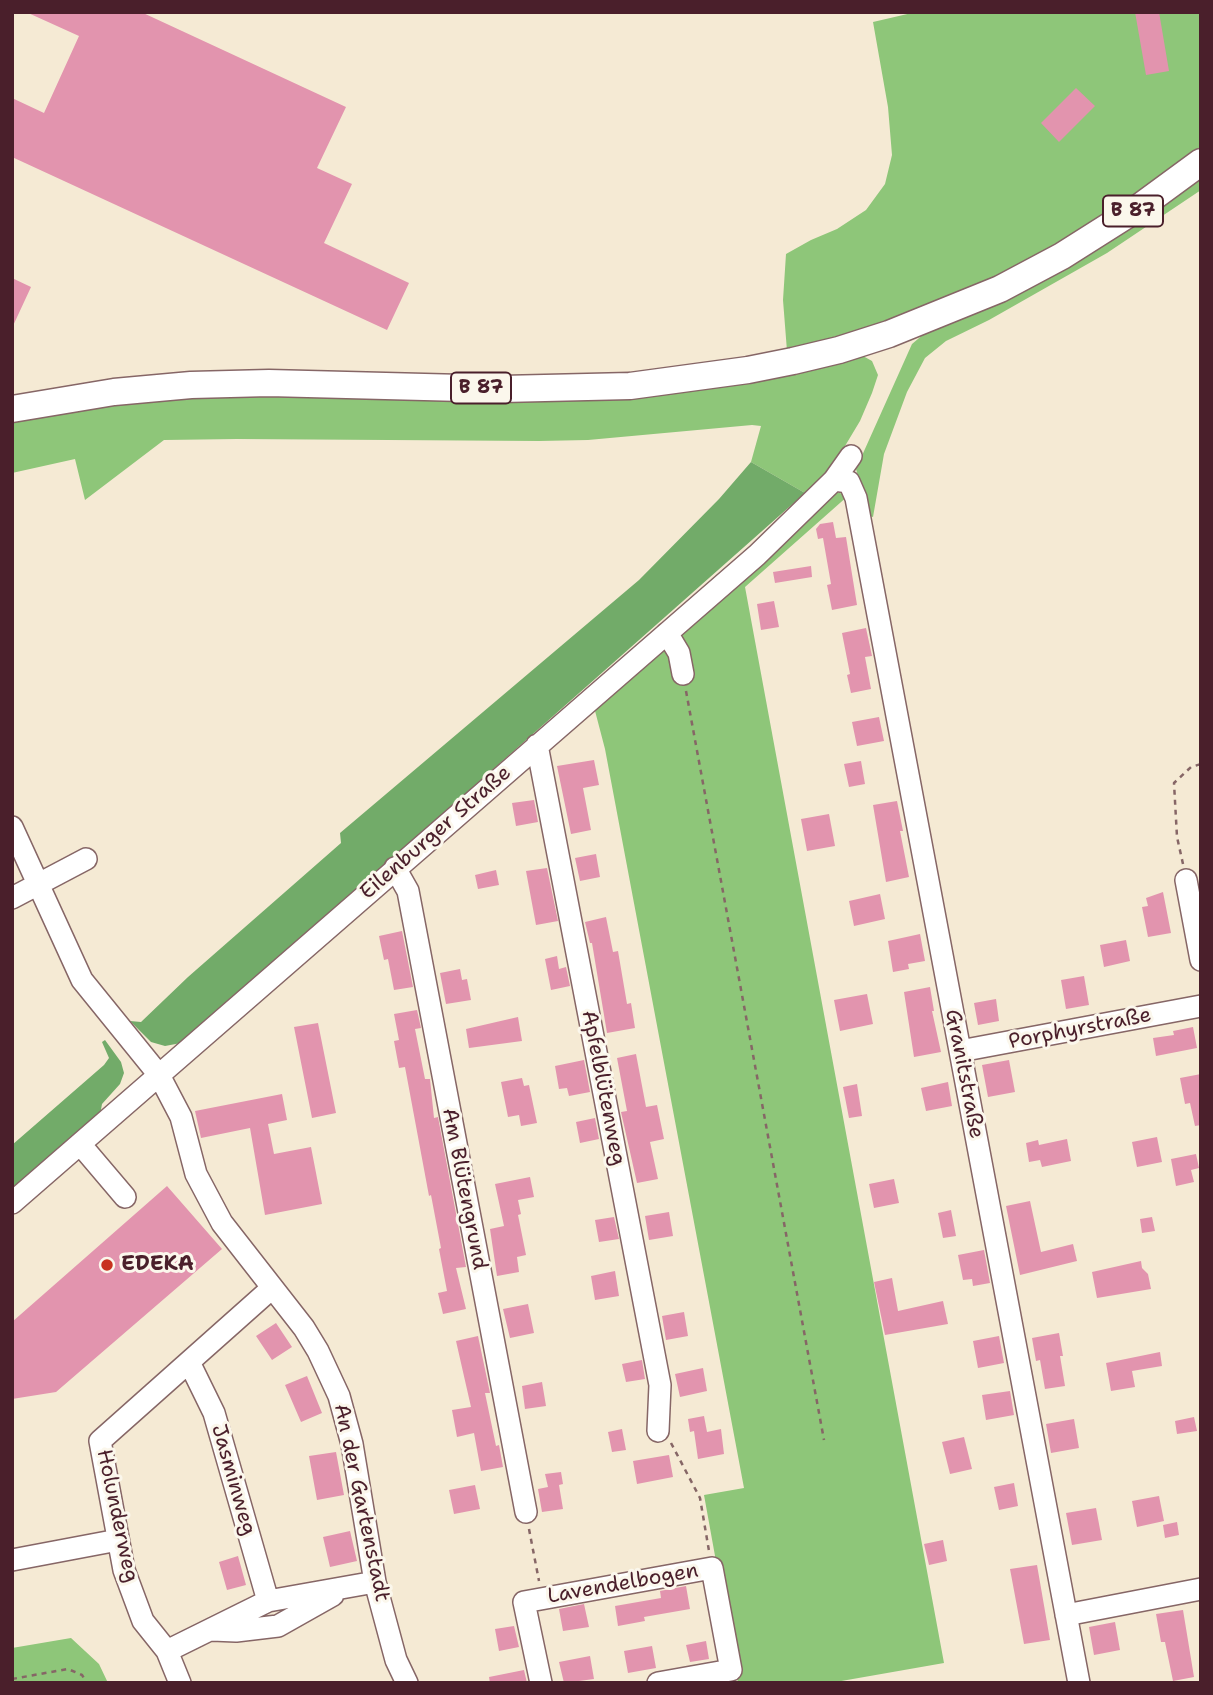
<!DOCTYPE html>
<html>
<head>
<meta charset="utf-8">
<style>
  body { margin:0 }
  #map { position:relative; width:1213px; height:1695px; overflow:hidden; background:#f5ead4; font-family:"Shantell Sans",sans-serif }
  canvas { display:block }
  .frame { position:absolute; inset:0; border:14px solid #4a1f2b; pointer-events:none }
</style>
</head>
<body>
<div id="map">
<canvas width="1213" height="1695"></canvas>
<div class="frame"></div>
</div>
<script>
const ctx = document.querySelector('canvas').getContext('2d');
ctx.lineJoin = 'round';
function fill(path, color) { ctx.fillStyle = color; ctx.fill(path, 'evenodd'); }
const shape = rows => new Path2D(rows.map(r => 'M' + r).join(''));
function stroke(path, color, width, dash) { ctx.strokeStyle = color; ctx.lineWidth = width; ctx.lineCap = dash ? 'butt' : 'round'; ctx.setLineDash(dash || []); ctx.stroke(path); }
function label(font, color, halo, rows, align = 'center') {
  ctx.font = font + ' "Shantell Sans",sans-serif'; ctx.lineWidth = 6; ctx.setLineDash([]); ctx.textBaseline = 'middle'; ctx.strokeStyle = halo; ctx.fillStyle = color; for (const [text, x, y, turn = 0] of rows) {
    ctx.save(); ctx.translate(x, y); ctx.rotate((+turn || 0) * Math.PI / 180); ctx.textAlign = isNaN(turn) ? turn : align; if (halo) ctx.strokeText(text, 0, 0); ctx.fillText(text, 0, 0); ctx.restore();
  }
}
fill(shape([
  [916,12,1201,12,1201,150,1058,249,909,319,787,351,783,300,786,254,811,240,837,229,866,210,885,184,892,155,888,107,873,22],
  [1201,175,1201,190,1107,253,989,320,946,341,925,358,907,392,884,454,873,517,869,516,856,469,912,344,925,333],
  [863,356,872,361,878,375,872,393,860,421,842,451,825,474,805,493,751,462,761,426,752,425,588,440,539,441,237,439,164,440,85,500,75,459,12,473,12,422,144,398,350,394],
  [835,492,849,495,745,587,944,1663,830,1683,738,1683,704,1495,744,1488,605,749,594,707],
  [71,1638,99,1664,108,1683,12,1683,12,1648]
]), '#8ec679');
fill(shape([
  [751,462,805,493,193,1035,181,1043,165,1046,151,1042,130,1021,141,1022,188,977,341,843,340,833,639,580,719,499],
  [105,1040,121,1062,124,1073,120,1084,102,1104,100,1115,12,1191,12,1145,104,1065,109,1058,102,1042]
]), '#72ab69');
fill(shape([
  [26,12,141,12,346,107,317,168,352,184,324,243,409,283,387,330,12,157,12,98,44,113,79,36],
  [1135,12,1159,12,1169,71,1146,75],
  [1076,88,1095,106,1059,142,1041,123],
  [12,278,31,287,12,328],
  [833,522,836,538,846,537,857,605,832,610,827,585,831,584,823,538,818,539,816,529,820,524],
  [811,566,812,577,775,583,773,572],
  [774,601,779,627,761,630,757,604],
  [866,628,872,656,865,657,871,689,851,693,847,675,850,674,842,633],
  [879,717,884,741,857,746,852,722],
  [594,760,599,785,583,788,591,830,571,834,557,766],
  [861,761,865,784,849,787,844,764],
  [534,800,538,822,516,826,512,803],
  [897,801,903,831,900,831,909,877,886,882,873,805],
  [829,814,835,846,807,851,801,819],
  [596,854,600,877,580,881,575,858],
  [547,868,558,921,536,925,526,871],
  [496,870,499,885,478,889,475,875],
  [1163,892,1171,933,1148,937,1142,907,1148,906,1146,898],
  [880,894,885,919,854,926,849,901],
  [606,917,613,952,618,951,627,1004,631,1003,635,1028,607,1033,592,943,590,943,585,922],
  [402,931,413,987,394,990,388,959,384,960,379,936],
  [920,934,925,961,908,964,909,969,893,972,888,941],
  [1126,940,1130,961,1104,967,1100,945],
  [557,956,559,969,566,967,570,986,551,990,545,959],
  [460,969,462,980,467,979,471,1000,446,1004,440,973],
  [1084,976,1089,1005,1066,1009,1061,980],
  [930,987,934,1011,932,1011,941,1052,914,1057,904,992],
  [867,994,873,1024,840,1031,834,1000],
  [996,999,999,1021,978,1025,974,1003],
  [417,1010,421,1028,415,1029,425,1079,430,1079,434,1118,438,1117,466,1267,456,1268,466,1309,443,1314,438,1293,447,1291,439,1249,441,1248,431,1195,429,1196,405,1067,399,1068,394,1041,399,1040,394,1014],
  [518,1017,522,1041,469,1048,466,1029],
  [318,1023,336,1113,312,1118,294,1027],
  [1193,1027,1197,1048,1156,1056,1153,1038,1174,1035,1173,1031],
  [636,1054,646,1107,657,1105,664,1139,650,1142,658,1179,637,1183,621,1112,627,1111,617,1058],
  [584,1060,590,1092,569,1096,567,1088,559,1089,555,1066],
  [1009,1060,1015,1092,988,1097,982,1065],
  [1201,1074,1201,1125,1195,1126,1190,1103,1185,1104,1180,1078],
  [522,1078,524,1086,529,1085,537,1123,521,1126,519,1115,508,1117,501,1082],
  [948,1082,952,1106,926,1111,921,1088],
  [857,1084,862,1116,849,1118,843,1087],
  [282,1094,287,1120,268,1124,274,1154,311,1147,322,1204,265,1215,250,1128,201,1138,195,1111],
  [595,1118,599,1139,580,1143,576,1122],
  [1157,1137,1162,1162,1137,1167,1132,1142],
  [1067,1139,1071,1161,1042,1167,1040,1160,1029,1162,1026,1143,1038,1140,1039,1145],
  [1196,1154,1199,1168,1191,1170,1194,1182,1176,1186,1171,1159],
  [530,1177,534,1197,518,1200,521,1214,518,1215,526,1255,517,1257,519,1272,497,1276,490,1229,504,1226,495,1184],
  [894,1179,899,1203,874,1208,869,1184],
  [167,1186,222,1249,56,1392,12,1399,12,1322],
  [1030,1201,1041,1252,1073,1244,1077,1261,1020,1275,1006,1206],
  [951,1210,956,1236,943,1238,938,1213],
  [669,1212,673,1236,649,1240,645,1216],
  [614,1217,619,1239,599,1242,595,1220],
  [1152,1217,1155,1231,1142,1233,1140,1219],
  [984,1250,990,1283,973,1286,972,1279,963,1280,958,1255],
  [1141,1261,1142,1268,1148,1274,1151,1289,1097,1298,1092,1272],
  [615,1271,619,1296,595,1300,591,1276],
  [892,1278,898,1311,943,1301,948,1324,885,1335,874,1282],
  [528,1304,534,1333,510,1338,503,1309],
  [684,1312,688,1336,666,1340,662,1316],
  [276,1323,292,1347,272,1360,256,1336],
  [1059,1333,1063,1356,1060,1356,1065,1386,1045,1389,1040,1360,1036,1361,1032,1338],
  [478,1336,490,1393,485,1393,496,1446,499,1445,503,1467,481,1471,474,1433,457,1437,452,1410,471,1407,456,1341],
  [999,1336,1004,1363,978,1368,973,1341],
  [1160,1352,1162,1366,1132,1371,1135,1387,1111,1391,1106,1363],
  [642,1360,645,1379,626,1382,622,1364],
  [703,1368,707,1391,680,1397,675,1374],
  [307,1376,322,1413,301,1422,285,1385],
  [542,1382,546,1406,525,1409,522,1386],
  [1010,1391,1014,1415,986,1420,982,1395],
  [704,1416,707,1432,721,1429,724,1454,698,1459,694,1431,690,1432,688,1419],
  [1194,1417,1197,1431,1177,1434,1175,1421],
  [1074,1419,1079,1448,1051,1453,1046,1424],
  [622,1429,626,1450,612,1452,608,1432],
  [964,1437,972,1469,950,1474,942,1442],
  [336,1452,344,1495,317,1500,309,1456],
  [669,1455,673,1477,637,1484,633,1461],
  [561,1472,563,1484,559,1485,563,1509,542,1512,538,1489,548,1487,545,1474],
  [1014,1483,1018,1506,999,1510,994,1487],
  [475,1485,480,1509,454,1514,449,1490],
  [1159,1496,1164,1521,1137,1527,1132,1501],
  [1096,1508,1102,1540,1072,1545,1066,1513],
  [1177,1522,1179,1535,1165,1538,1163,1525],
  [350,1531,357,1561,330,1567,323,1537],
  [943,1540,947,1561,929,1565,924,1544],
  [238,1556,246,1585,227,1590,219,1562],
  [1037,1565,1050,1640,1024,1644,1010,1569],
  [686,1586,690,1609,644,1617,645,1621,618,1626,615,1606,661,1598,660,1591],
  [584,1604,589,1627,563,1631,559,1609],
  [1183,1610,1194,1677,1173,1681,1165,1642,1161,1642,1156,1614],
  [1115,1622,1120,1650,1094,1655,1089,1627],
  [514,1626,519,1647,499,1651,495,1629],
  [706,1641,709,1659,690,1662,686,1645],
  [652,1646,656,1668,628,1673,624,1651],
  [590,1656,594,1679,564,1683,559,1662],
  [524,1670,527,1683,490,1683,489,1677]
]), '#e294ae');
const minor = shape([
  [834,480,849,482,856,498,1079,1683],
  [667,633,679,653,683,674],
  [537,745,660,1385,658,1431],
  [12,827,82,980,159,1075,181,1117,196,1174,222,1223,304,1328,318,1351,339,1396,352,1444,375,1582,396,1660,407,1683],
  [395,868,408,891,526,1512],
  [1186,880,1201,960],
  [12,898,86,859],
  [960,1051,1201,1006],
  [80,1144,125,1197],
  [12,1203,757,555,834,480,851,456],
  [189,1362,214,1413,268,1601],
  [12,1560,118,1540],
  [1066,1615,1201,1589],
  [212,1630,236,1631,278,1626,333,1595],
  [167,1651,268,1601,375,1582],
  [180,1683,167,1651,143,1621,124,1570,100,1441,272,1288],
  [541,1683,524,1602,712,1568,731,1670,658,1683]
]);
const major = shape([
  [12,409,114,392,191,385,269,383,502,389,630,386,748,370,793,361,839,350,889,334,1000,289,1062,256,1141,206,1201,162]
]);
stroke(minor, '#866666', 24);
stroke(major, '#866666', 29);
stroke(shape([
  [686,691,824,1440],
  [1183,864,1177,837,1174,783,1191,767,1201,764],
  [671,1443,700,1498,709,1551],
  [529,1529,539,1581],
  [12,1679,68,1669,82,1675,87,1683]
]), '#866666', 2.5, [5, 5]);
stroke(minor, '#fff', 21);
stroke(major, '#fff', 26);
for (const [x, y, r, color] of [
  [107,1265,7,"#c8321e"]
]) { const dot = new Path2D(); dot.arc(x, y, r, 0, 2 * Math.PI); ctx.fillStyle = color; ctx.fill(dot); stroke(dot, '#fbf7ec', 2.5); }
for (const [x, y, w] of [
  [1133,211,60],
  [481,388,60]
]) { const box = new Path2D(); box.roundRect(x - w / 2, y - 15.5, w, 31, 5); ctx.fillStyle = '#fbf7ec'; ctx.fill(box); stroke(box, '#4a1f2b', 2); }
label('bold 19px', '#4a1f2b', null, [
  ["B 87",1133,211],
  ["B 87",481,388]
]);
label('21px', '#4a1f2b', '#fbf7ec', [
  ["Eilenburger Straße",436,833,-41],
  ["Porphyrstraße",1080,1029,-11],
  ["Granitstraße",964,1074,79],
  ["Apfelblütenweg",603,1088,79],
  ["Am Blütengrund",464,1189,79],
  ["Jasminweg",233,1480,74],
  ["An der Gartenstadt",361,1503,78],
  ["Holunderweg",117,1516,78],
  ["Lavendelbogen",623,1584,-10]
]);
label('bold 21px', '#4a1f2b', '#fbf7ec', [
  ["EDEKA",121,1265]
], 'left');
</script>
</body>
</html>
